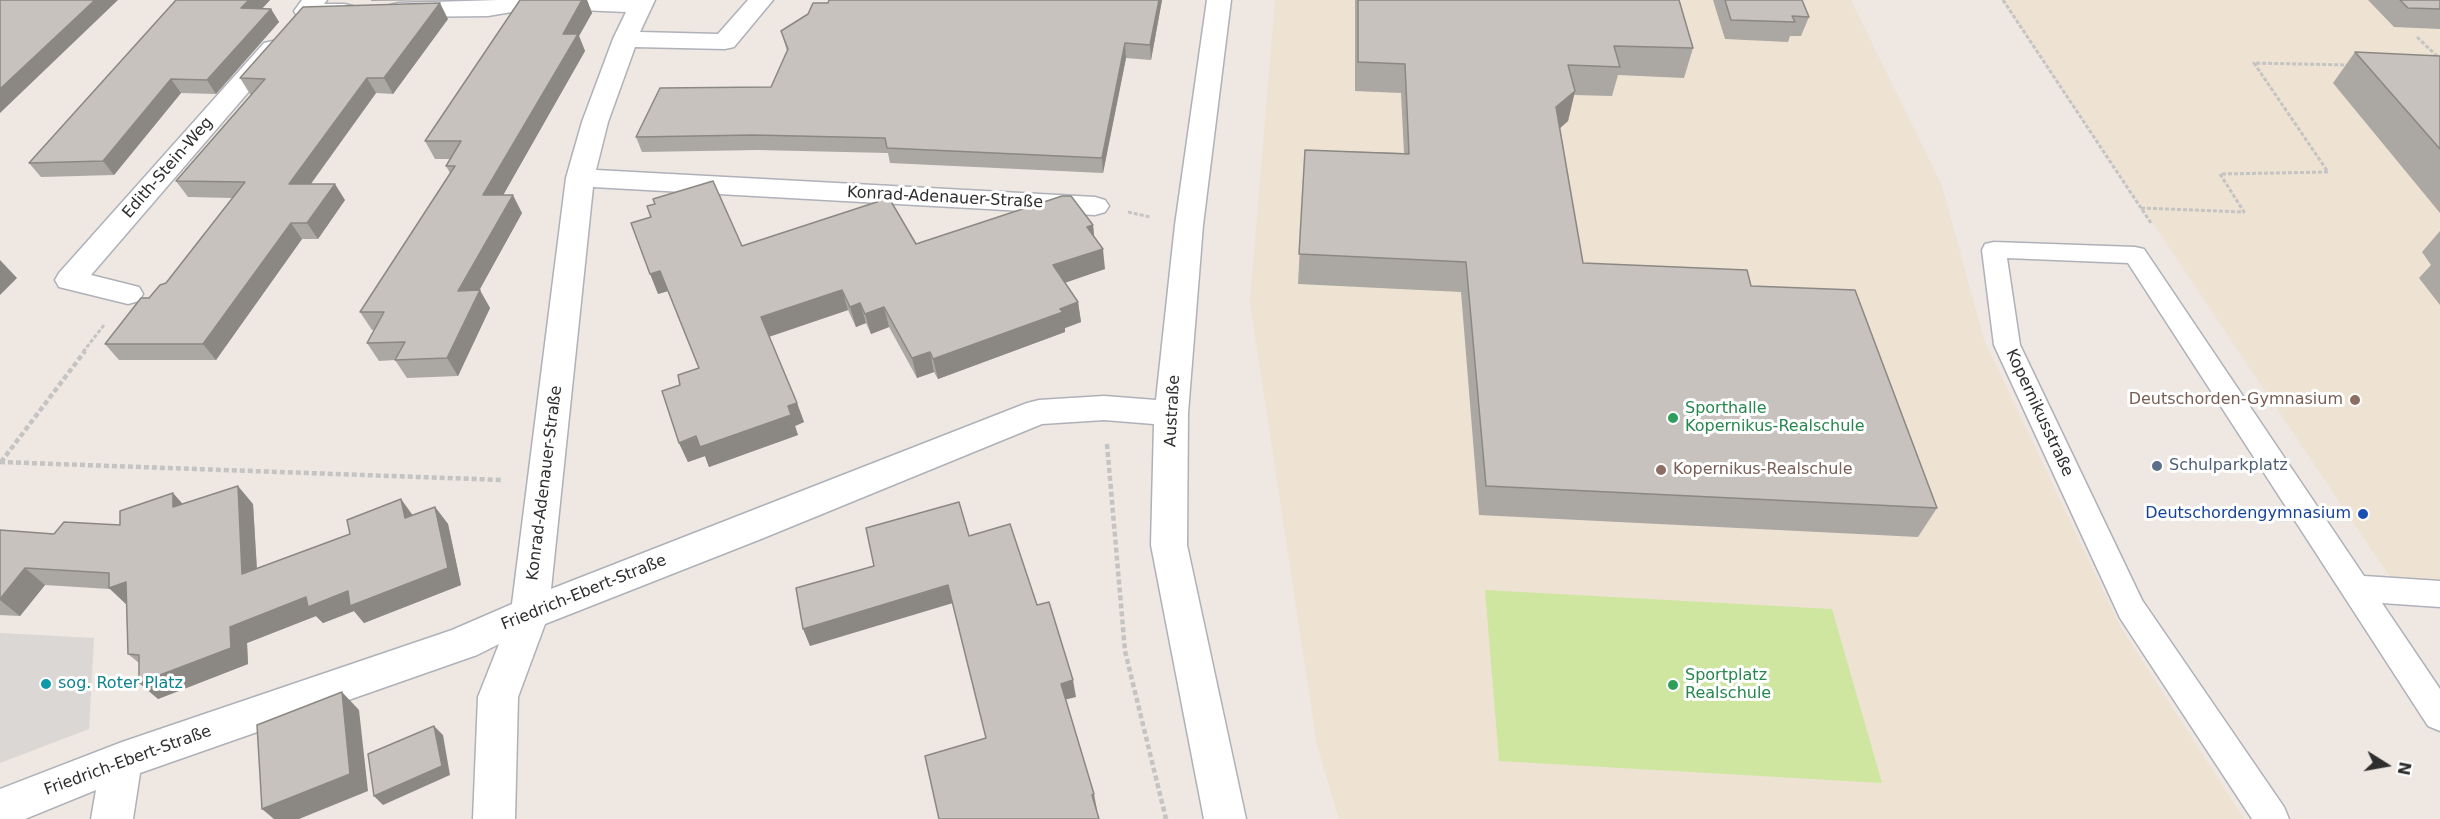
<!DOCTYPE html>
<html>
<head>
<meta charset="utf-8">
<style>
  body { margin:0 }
  #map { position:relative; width:2440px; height:819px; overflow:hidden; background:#eee7e2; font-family:"DejaVu Sans",sans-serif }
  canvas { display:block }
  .north { position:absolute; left:2356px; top:735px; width:60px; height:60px; -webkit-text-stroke:4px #fff; paint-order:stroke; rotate:101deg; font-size:16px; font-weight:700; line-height:24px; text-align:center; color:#2e2e2e }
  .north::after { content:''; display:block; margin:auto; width:21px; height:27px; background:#2e2e2e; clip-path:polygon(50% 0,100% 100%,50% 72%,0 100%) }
</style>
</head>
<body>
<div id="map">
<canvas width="2440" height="819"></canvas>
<div class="north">N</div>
</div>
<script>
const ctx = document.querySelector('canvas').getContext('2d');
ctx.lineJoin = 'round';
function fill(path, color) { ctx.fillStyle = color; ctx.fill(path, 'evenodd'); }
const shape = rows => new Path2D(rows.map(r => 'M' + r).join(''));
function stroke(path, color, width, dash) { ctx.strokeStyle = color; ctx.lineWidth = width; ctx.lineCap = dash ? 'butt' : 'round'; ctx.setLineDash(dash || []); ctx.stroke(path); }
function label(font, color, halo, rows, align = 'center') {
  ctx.font = font + ' "DejaVu Sans",sans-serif'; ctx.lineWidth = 6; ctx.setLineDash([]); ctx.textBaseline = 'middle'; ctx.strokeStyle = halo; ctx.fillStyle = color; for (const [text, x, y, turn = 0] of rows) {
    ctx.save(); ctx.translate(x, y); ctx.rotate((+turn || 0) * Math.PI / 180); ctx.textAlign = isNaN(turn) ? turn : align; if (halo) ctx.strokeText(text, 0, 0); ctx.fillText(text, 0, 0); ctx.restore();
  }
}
fill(shape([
  [1275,0,1851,0,1942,186,1984,340,2120,626,2244,819,1339,819,1317,745,1250,302],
  [2003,0,2440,0,2440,594,2400,592]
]), '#eee2d3');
fill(shape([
  [1485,590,1832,609,1882,783,1499,761]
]), '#cfe6a0');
fill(shape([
  [0,633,94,638,89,729,0,763]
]), '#dad7d4');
const lane = shape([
  [1994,242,2135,247,2144,249,2364,576,2440,581,2440,607,2382,603,2440,689,2440,731,2428,726,2128,263,2007,258,2020,345,2142,600,2284,807,2289,819,2252,819,2120,618,1994,345,1982,250,1985,244,1994,242]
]);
const street = shape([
  [302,0,327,0,324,4,344,4,353,6,356,11,353,16,344,18,306,18,297,16,294,11,302,0],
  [499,0,655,0,640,32,718,34,748,0,773,0,734,47,725,49,635,47,608,122,596,170,1095,197,1105,200,1109,206,1105,212,1095,215,593,187,551,589,1027,403,1039,400,1104,396,1156,400,1175,225,1207,0,1231,0,1203,225,1188,413,1187,545,1246,819,1204,819,1151,545,1154,424,1104,420,1042,424,761,539,545,624,518,697,515,819,473,819,478,697,499,644,477,655,140,773,133,819,91,819,96,790,25,819,0,819,0,789,122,742,452,630,512,604,566,178,582,122,613,39,626,12,535,8,488,16,399,17,390,15,387,10,390,5,399,3,499,0],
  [273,41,282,43,285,48,282,53,91,275,139,287,143,294,139,301,128,304,59,287,55,280,59,273,264,43,273,41]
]);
stroke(lane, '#aeb1b9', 3);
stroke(street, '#aeb1b9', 3);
stroke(shape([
  [2003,0,2141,208],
  [2417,37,2440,59],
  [1128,212,1150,217],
  [2151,223,2141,208,2244,212,2220,174,2328,172,2254,63,2349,65],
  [83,352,104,325]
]), '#c4c4c4', 3, [4, 2]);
stroke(shape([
  [1107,444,1125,651,1166,819],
  [0,462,503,480],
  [1,462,85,351]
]), '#c4c4c4', 4.5, [5, 3]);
fill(lane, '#fff');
fill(street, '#fff');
fill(shape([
  [176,0,270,0,262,9,271,9,279,22,216,94,181,93,114,175,41,177,29,163],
  [371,0,462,0,371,1],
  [520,0,587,0,592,13,579,36,585,51,503,195,522,213,479,290,490,308,458,376,407,378,395,360,379,361,367,343,374,330,372,330,360,312,450,173,446,166,450,159,435,159,425,141],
  [865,0,1162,0,1151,60,1126,58,1103,173,890,163,888,153,758,150,642,152,636,137,771,87,787,51,781,31,828,3],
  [1355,0,1679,0,1693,48,1684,78,1618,75,1612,96,1574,95,1568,121,1560,128,1583,263,1751,286,1937,508,1918,537,1479,515,1461,292,1298,284,1305,150,1404,153,1401,93,1355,91],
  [1713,0,1802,0,1809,17,1801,36,1790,36,1788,42,1725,39],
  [2368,0,2440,0,2440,29,2394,27],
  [448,19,393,94,376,93,311,184,345,200,318,239,302,239,216,360,119,360,105,344,149,298,166,283,233,198,188,197,176,181,251,94,250,94,240,78],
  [2355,52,2440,56,2440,213,2333,83],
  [1093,225,1094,236,1105,269,1065,282,1078,302,1081,322,1065,328,1065,332,938,379,934,372,917,378,889,327,871,334,866,323,856,327,848,310,769,337,797,403,804,422,795,426,798,435,709,467,705,456,688,462,679,443,680,385,699,368,668,291,658,294,742,246,916,244],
  [2440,231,2440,305,2419,278,2431,265,2422,252],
  [183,504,253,504,257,568,435,507,448,524,461,585,364,623,354,611,323,623,316,616,247,643,248,664,158,699,139,663,128,654,126,604,110,589,45,585,20,616,0,615,0,530,54,534,120,525]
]), '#aba7a3');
fill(shape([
  [95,0,118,0,0,113,0,89],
  [249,0,270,0,249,22,241,8],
  [582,0,587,0,592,13,579,36,585,51,493,213,483,195,563,34],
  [1159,0,1162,0,1151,60,1150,45],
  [440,3,448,19,393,94,384,78],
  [271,9,279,22,216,94,207,80],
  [1125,43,1126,58,1103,173,1102,158],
  [367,78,376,93,299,200,289,184],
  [171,79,181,93,114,175,103,161],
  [1575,91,1568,121,1550,137,1556,107],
  [335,184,345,200,318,239,307,223],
  [513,195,522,213,469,309,458,291],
  [291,223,302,239,216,360,203,344],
  [1093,225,1095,245,1087,227],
  [1103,249,1105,269,1056,286,1053,265],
  [0,260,17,278,0,295],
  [660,271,668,291,658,294,650,274],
  [480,290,490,308,458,376,447,358],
  [842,290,848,310,768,337,761,317],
  [1078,302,1081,322,1065,328,1065,332,938,379,933,359],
  [860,303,866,323,856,327,850,307],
  [884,307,889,327,871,334,865,314],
  [930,352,934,372,917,378,912,358],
  [797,403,804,422,795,426,798,435,709,467,705,456,688,462,679,443],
  [238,486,253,504,258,591,242,574],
  [173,493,189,511,173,507],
  [401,499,414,517,405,518],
  [435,507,448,524,461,585,364,623,354,611,323,623,316,616,247,643,248,664,158,699,139,683,230,627],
  [25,568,45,585,20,616,0,600],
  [126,582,127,605,109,588],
  [948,585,953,603,810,646,803,629],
  [1073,680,1076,697,1064,700,1061,684],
  [342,692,359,710,368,791,299,819,274,819,262,809],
  [434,726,443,735,450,775,383,805,374,796],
  [1094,794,1097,810,1095,810,1092,795]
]), '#8b8884');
const building = shape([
  [0,0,95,0,0,89,0,0],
  [176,0,249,0,241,8,271,9,207,80,171,79,103,161,29,163,176,0],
  [520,0,582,0,563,34,578,34,483,195,513,195,458,291,480,290,447,358,395,360,405,342,367,343,384,312,360,312,455,166,446,166,461,141,425,141,520,0],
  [829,0,1159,0,1150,45,1125,43,1102,158,887,148,885,138,753,135,636,137,660,88,771,87,788,49,781,31,808,14,813,3,828,3,829,0],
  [1358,0,1679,0,1693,48,1614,46,1620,67,1568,65,1575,91,1556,107,1583,263,1747,270,1751,286,1855,290,1937,508,1486,486,1466,262,1299,254,1305,150,1409,154,1405,64,1358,62,1358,0],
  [1725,0,1802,0,1809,17,1792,16,1795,22,1731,20,1725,0],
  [2400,0,2440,0,2440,9,2408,8,2400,0],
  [440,3,384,78,367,78,289,184,335,184,307,223,291,223,203,344,105,344,141,298,149,298,160,285,166,283,245,182,176,181,265,79,240,78,303,7,440,3],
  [2355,52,2440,56,2440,149,2355,52],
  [713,181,742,246,889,198,916,244,1062,196,1071,196,1093,225,1087,227,1103,249,1053,265,1078,302,1060,309,1063,312,933,359,930,352,912,358,884,307,865,314,860,303,850,307,842,290,761,317,797,403,788,406,791,415,700,447,696,436,679,443,662,391,680,385,678,375,699,368,660,271,650,274,631,223,651,217,647,206,655,204,653,199,713,181],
  [238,486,242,574,350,534,347,520,401,499,405,518,435,507,448,568,350,606,348,591,308,607,306,597,230,627,231,648,139,683,139,655,128,654,126,582,109,588,109,573,25,568,0,599,0,530,54,534,64,522,120,525,120,511,173,493,173,507,238,486],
  [959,502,969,536,1010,524,1037,605,1049,602,1073,680,1061,684,1094,794,1092,795,1099,819,939,819,925,756,986,738,948,585,803,629,796,588,874,566,866,528,959,502],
  [342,692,350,774,262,809,257,725,342,692],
  [434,726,442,766,374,796,368,754,434,726]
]);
fill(building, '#c7c2bd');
stroke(building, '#8b8884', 1.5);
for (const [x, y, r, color] of [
  [2355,400,6,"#8d6e63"],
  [1673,418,6,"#2e9e5b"],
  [2157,466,6,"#5c6f8a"],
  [1661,470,6,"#8d6e63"],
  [2363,514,6,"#1a4fb4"],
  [46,684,6,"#0f9aa8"],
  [1673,685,6,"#2e9e5b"]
]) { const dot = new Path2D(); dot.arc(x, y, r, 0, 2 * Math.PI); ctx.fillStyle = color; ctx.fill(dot); stroke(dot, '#fff', 2); }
label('16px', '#2e2e2e', '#fff', [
  ["Edith-Stein-Weg",168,168,-49],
  ["Konrad-Adenauer-Straße",945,198,3],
  ["Austraße",1173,411,-87],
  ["Kopernikusstraße",2039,413,65],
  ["Konrad-Adenauer-Straße",545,483,-83],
  ["Friedrich-Ebert-Straße",584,593,-22],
  ["Friedrich-Ebert-Straße",128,761,-20]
]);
label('16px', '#785e54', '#fff', [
  ["Deutschorden-Gymnasium",2343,400],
  ["Kopernikus-Realschule",1673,470,"left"]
], 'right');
label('16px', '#27864d', '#fff', [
  ["Sporthalle",1685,409],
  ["Kopernikus-Realschule",1685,427],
  ["Sportplatz",1685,676],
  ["Realschule",1685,694]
], 'left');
label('16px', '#4e5e75', '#fff', [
  ["Schulparkplatz",2169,466]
], 'left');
label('16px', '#164399', '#fff', [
  ["Deutschordengymnasium",2351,514]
], 'right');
label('16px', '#0d838f', '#fff', [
  ["sog. Roter Platz",58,684]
], 'left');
</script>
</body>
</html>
